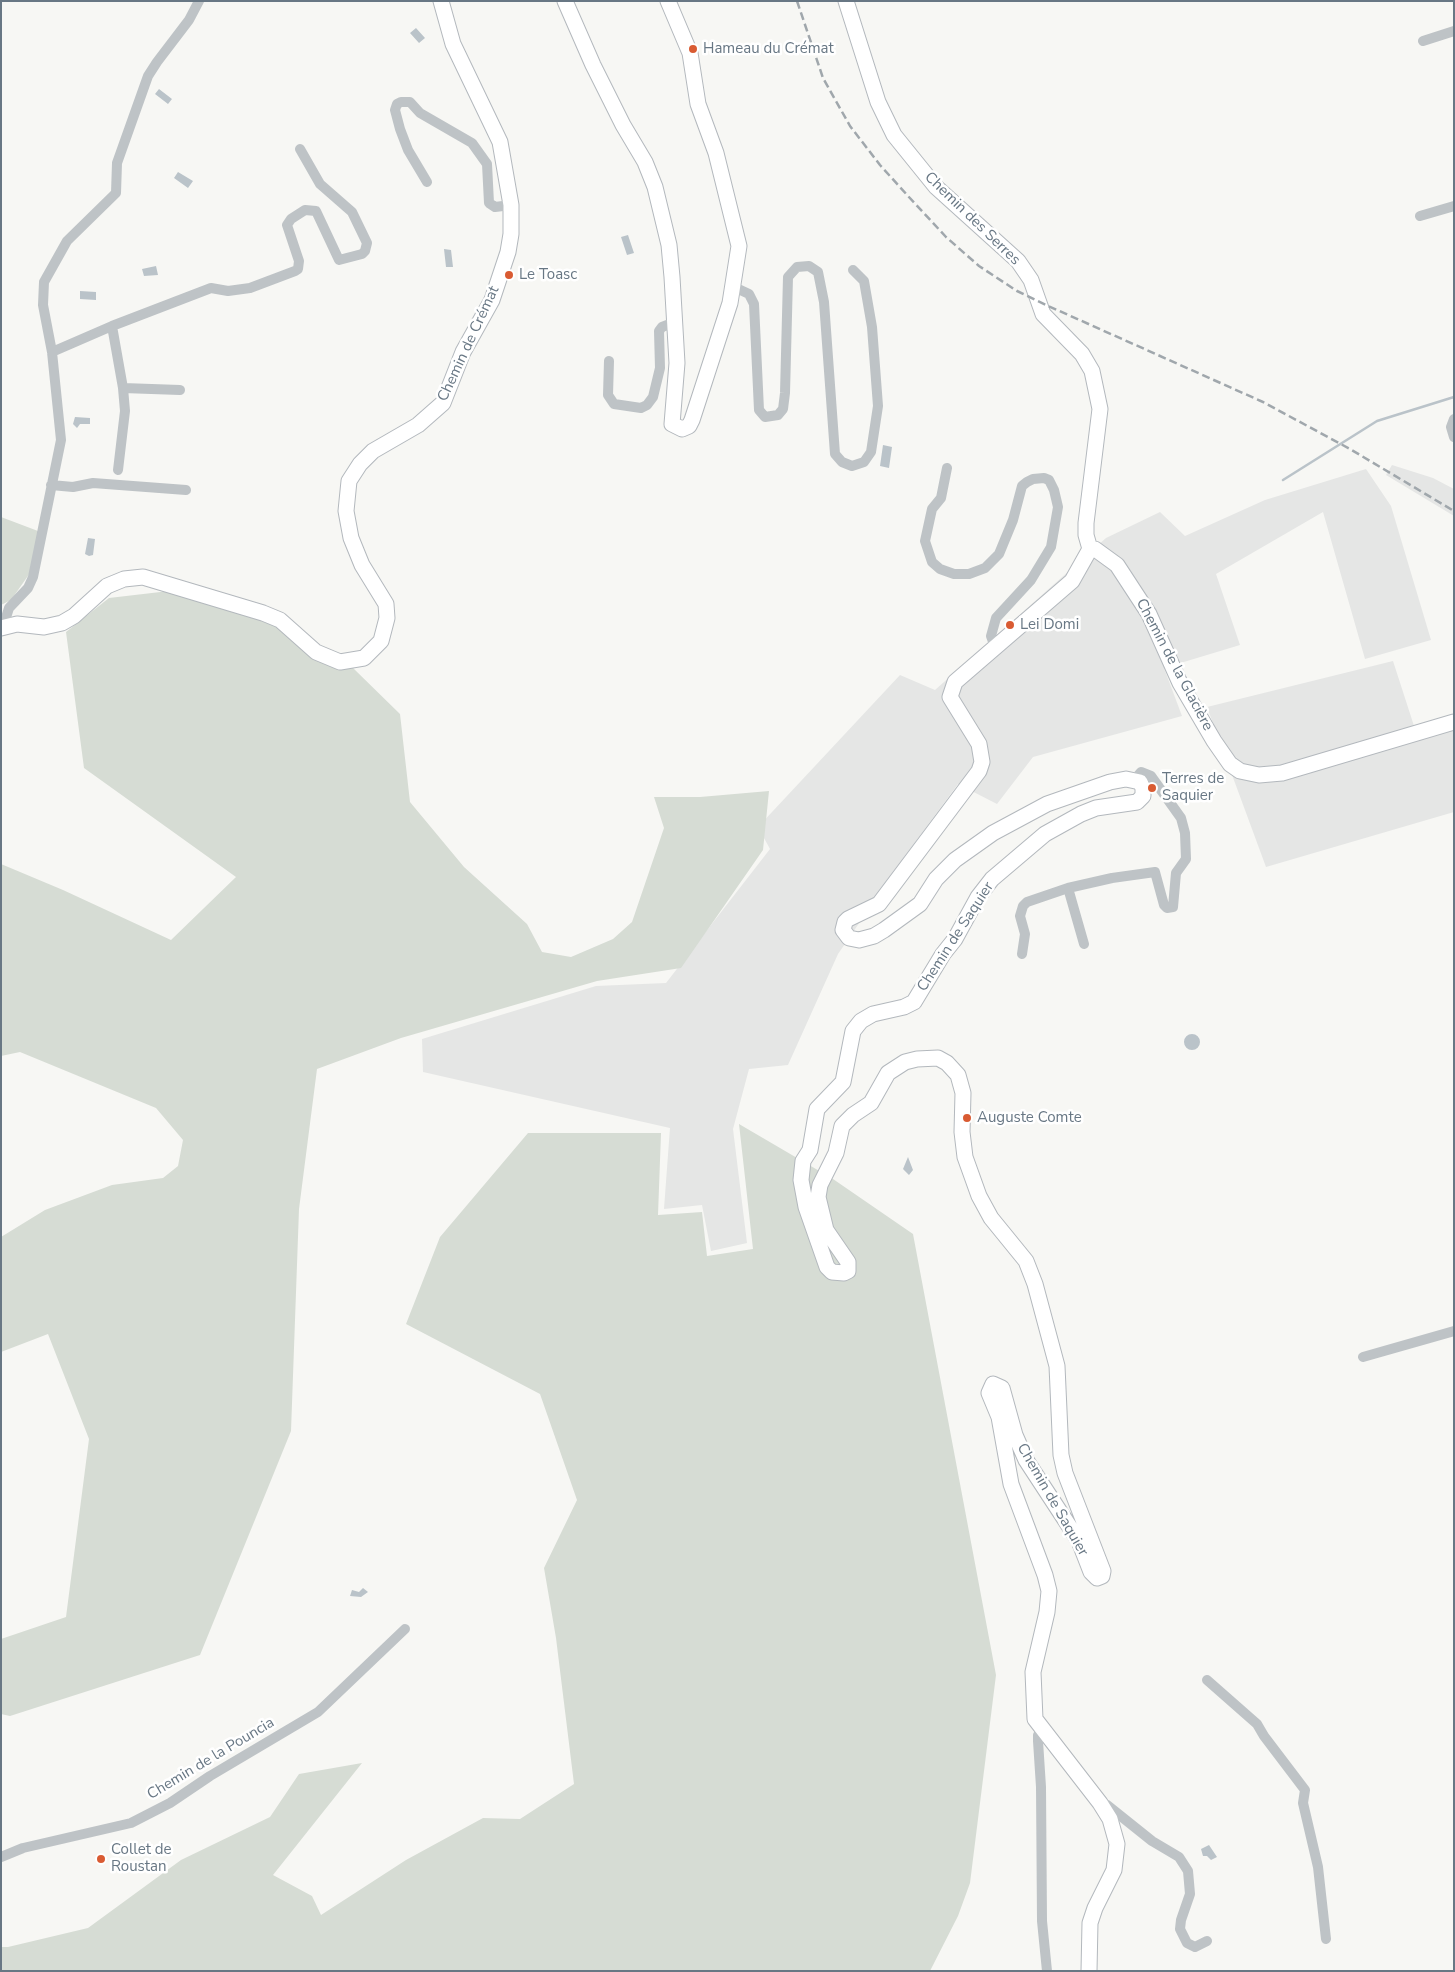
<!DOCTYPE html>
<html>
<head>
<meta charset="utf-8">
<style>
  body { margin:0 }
  #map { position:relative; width:1455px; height:1972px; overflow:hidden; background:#f7f7f4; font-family:"Nunito Sans",sans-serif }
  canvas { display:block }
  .frame { position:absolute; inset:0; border:2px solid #687784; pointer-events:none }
</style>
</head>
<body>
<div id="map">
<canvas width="1455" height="1972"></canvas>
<div class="frame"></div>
</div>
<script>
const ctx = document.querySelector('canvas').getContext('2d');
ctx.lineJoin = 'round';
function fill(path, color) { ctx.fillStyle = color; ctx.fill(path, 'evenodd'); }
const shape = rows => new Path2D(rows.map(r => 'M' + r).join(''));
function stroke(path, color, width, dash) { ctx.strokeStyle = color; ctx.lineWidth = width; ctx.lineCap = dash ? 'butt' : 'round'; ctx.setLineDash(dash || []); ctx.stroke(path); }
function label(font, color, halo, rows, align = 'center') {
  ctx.font = font + ' "Nunito Sans",sans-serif'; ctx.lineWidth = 5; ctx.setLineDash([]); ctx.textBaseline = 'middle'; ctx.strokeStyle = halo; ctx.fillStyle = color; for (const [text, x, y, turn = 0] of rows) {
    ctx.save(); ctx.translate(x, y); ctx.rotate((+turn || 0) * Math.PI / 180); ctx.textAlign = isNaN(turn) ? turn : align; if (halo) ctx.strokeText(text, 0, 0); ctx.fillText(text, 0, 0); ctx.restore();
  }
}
fill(shape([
  [1392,465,1433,478,1454,489,1454,516,1386,475],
  [1366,469,1391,506,1431,640,1365,659,1323,512,1216,574,1240,645,1164,668,1182,716,1033,757,997,804,958,784,905,856,838,954,788,1065,749,1069,733,1129,747,1243,711,1251,702,1205,664,1209,670,1128,423,1072,422,1039,596,986,666,983,770,849,758,827,900,675,935,690,1106,538,1160,512,1185,536,1265,500],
  [1393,661,1415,729,1454,717,1454,812,1266,867,1207,707]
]), '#e5e6e5');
fill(shape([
  [1,517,38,531,30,573,11,600,1,605],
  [169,591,274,624,316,659,353,668,400,714,410,802,464,867,527,924,542,952,571,957,613,939,632,922,664,828,654,797,700,797,769,791,763,850,681,968,597,981,401,1038,317,1069,299,1209,291,1431,200,1655,10,1716,1,1714,1,1639,66,1617,89,1439,48,1334,1,1352,1,1237,45,1210,112,1185,163,1178,178,1166,183,1140,156,1108,20,1052,1,1056,1,864,63,890,171,940,236,877,84,768,66,632,109,598],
  [739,1124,833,1179,913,1234,996,1675,970,1883,958,1916,930,1971,1,1971,1,1947,8,1947,88,1928,181,1860,270,1817,299,1774,362,1763,273,1875,312,1896,321,1915,406,1860,483,1818,520,1819,574,1784,556,1638,544,1568,577,1500,540,1394,406,1324,440,1237,528,1133,661,1133,658,1215,702,1212,707,1256,753,1249]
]), '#d6dcd4');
fill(shape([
  [416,28,425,38,419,43,410,33],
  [159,89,172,99,168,104,155,94],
  [178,172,193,181,188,188,174,178],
  [628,235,634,253,627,255,621,237],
  [444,249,451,250,453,267,446,267],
  [156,266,158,275,144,276,142,269],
  [80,291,96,292,96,300,80,299],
  [75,417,90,418,90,424,80,424,77,428,73,424],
  [883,445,892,447,889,468,880,466],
  [88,538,95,539,93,555,89,556,85,554],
  '1184 1042a8 8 0 1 1 16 0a8 8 0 1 1-16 0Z',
  [908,1157,913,1170,909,1175,903,1169],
  [363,1588,368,1592,361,1597,350,1596,352,1590,359,1592],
  [1209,1845,1217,1857,1211,1860,1207,1856,1203,1856,1201,1849]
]), '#bac3c9');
stroke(shape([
  [1283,480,1377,421,1454,397]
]), '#bac3c9', 2.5);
const secondary = shape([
  [565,1,593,65,623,125,645,162,655,187,669,245,672,277,677,363,672,424,682,429,689,426,692,420,730,303,739,246,716,153,698,104,690,53,668,1],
  [846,1,878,102,894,135,936,187,1018,261,1031,280,1043,314,1082,354,1092,371,1100,409,1086,523,1086,535,1090,549],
  [1090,549,1095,549,1117,565,1149,614,1180,683,1214,741,1230,764,1240,771,1259,775,1282,773,1454,722],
  [1,628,17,624,44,627,62,623,74,616,107,586,124,579,143,577,263,613,280,620,316,652,340,662,364,658,381,641,387,618,386,604,362,565,351,538,346,511,349,481,360,464,373,451,418,425,443,403,463,352,492,300,508,252,511,234,511,205,500,142,453,44,441,1],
  [1089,1971,1090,1923,1095,1908,1114,1870,1117,1844,1110,1819,1100,1803,1035,1719,1033,1672,1047,1612,1049,1591,1045,1575,1011,1484,999,1417,989,1393,993,1384,1002,1388,1015,1435,1026,1460,1079,1541,1091,1572,1097,1578,1102,1576,1103,1571,1065,1473,1061,1455,1057,1366,1035,1284,1026,1261,991,1218,979,1196,965,1157,962,1132,963,1093,958,1075,947,1063,938,1058,917,1059,905,1062,888,1073,871,1103,853,1115,842,1126,836,1153,820,1185,818,1197,826,1230,848,1262,848,1271,844,1273,832,1272,827,1267,806,1207,801,1180,803,1161,810,1150,817,1109,843,1082,853,1031,861,1021,873,1014,904,1007,914,1002,943,954,955,939,978,897,992,879,1045,834,1081,814,1096,808,1137,802,1143,796,1143,788,1140,782,1126,779,1110,782,1047,804,993,833,955,860,936,879,920,904,884,930,874,936,859,940,849,938,843,930,845,922,848,919,879,904,979,771,982,762,979,744,950,697,955,682,1072,581,1090,549]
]);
stroke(secondary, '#b3b8bd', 17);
stroke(shape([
  [1423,41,1454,31],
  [427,182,408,150,400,129,395,110,397,104,401,102,410,102,420,113,472,143,487,164,489,203,495,207,511,205],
  [1420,216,1454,206],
  [734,287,749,294,754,304,759,410,765,417,778,415,783,409,785,393,788,277,797,267,809,266,818,272,824,302,835,454,842,462,852,466,864,462,871,452,878,406,872,327,864,281,853,270],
  [112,326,123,388,125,411,118,470],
  [52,352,112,326,211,288,228,291,250,288,295,271,298,269,299,261,287,225,291,219,305,210,316,211,339,260,362,254,365,251,367,243,352,212,320,184,300,149],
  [609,361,608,395,614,404,641,408,647,405,653,397,660,368,659,331,662,327,675,322],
  [123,388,180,390],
  [1454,419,1451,427,1454,437],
  [947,468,941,498,932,509,925,541,932,562,940,569,954,574,969,574,985,568,999,554,1013,520,1022,486,1027,482,1033,479,1044,478,1049,480,1054,490,1058,507,1051,547,1031,580,996,618,991,636,995,647],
  [51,485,73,487,93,483,186,490],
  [3,627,9,608,28,588,33,577,61,440,52,352,43,305,44,282,67,241,116,193,117,163,148,76,157,62,189,20,199,1],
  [1068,888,1084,944],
  [1022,954,1025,934,1020,916,1023,906,1027,902,1068,888,1112,878,1155,872,1164,905,1167,908,1173,907,1176,873,1186,859,1185,833,1181,818,1151,776,1141,772,1135,779],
  [1363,1357,1454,1331],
  [1207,1680,1257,1724,1264,1736,1305,1790,1303,1803,1318,1867,1326,1939],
  [1042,1730,1038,1735,1038,1741,1041,1787,1042,1921,1047,1971],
  [1101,1803,1107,1805,1152,1841,1179,1857,1188,1871,1190,1894,1181,1920,1180,1929,1187,1943,1195,1947,1207,1941],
  [1,1857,23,1848,131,1823,170,1803,210,1776,318,1712,405,1629]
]), '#bec3c6', 10);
stroke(secondary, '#fff', 15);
stroke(shape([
  [797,1,823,78,850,126,880,165,908,196,946,237,979,266,1017,291,1046,305,1263,402,1350,449,1454,511]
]), '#a0a7ac', 2.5, [8, 4]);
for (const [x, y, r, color] of [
  [693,49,5,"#d95b32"],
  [509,275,5,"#d95b32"],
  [1010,625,5,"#d95b32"],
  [1152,788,5,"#d95b32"],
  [967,1118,5,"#d95b32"],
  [101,1859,5,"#d95b32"]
]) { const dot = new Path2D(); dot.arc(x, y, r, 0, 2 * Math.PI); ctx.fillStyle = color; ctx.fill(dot); stroke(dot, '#fff', 2); }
label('15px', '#687784', '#fff', [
  ["Hameau du Crémat",703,49],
  ["Le Toasc",519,275],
  ["Lei Domi",1020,625],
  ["Terres de",1162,779],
  ["Saquier",1162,796],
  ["Auguste Comte",977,1118],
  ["Collet de",111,1850],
  ["Roustan",111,1867]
], 'left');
label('15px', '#687784', '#fff', [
  ["Chemin des Serres",972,219,44],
  ["Chemin de Crémat",469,344,-65],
  ["Chemin de la Glacière",1174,665,62],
  ["Chemin de Saquier",956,937,-57],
  ["Chemin de Saquier",1052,1500,60],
  ["Chemin de la Pouncia",211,1759,-31]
]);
</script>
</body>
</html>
